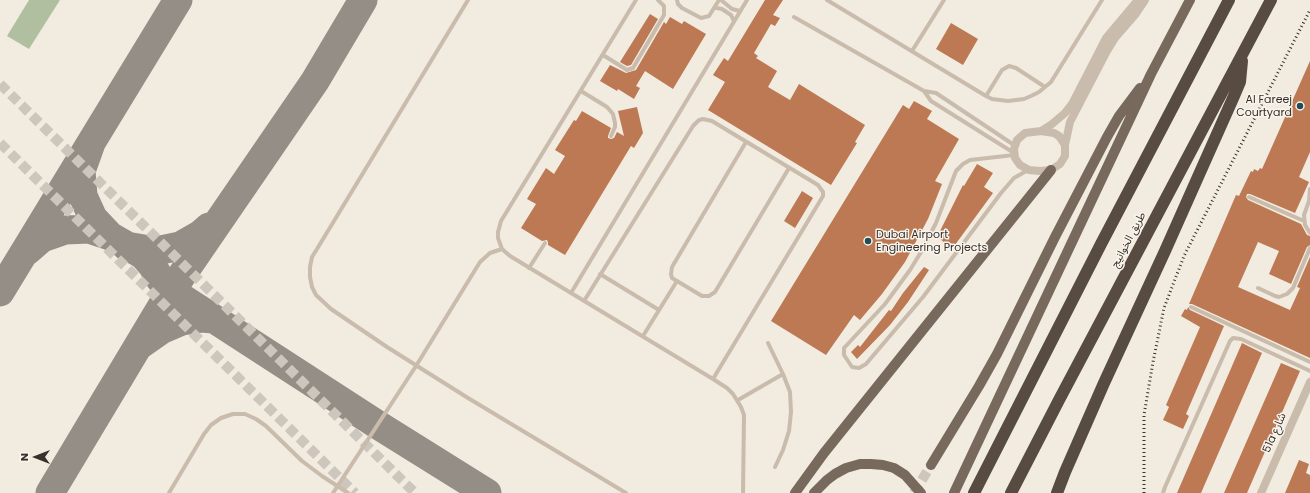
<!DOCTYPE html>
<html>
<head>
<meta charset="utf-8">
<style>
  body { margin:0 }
  #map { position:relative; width:1310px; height:493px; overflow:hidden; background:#f1ebe0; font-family:Poppins,sans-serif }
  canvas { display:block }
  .north { position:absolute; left:16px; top:437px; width:40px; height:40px; -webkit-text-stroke:3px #f9f4ec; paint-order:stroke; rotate:270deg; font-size:11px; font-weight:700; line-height:16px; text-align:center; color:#37302b }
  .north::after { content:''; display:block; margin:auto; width:14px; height:18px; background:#37302b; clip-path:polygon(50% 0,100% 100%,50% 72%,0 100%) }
</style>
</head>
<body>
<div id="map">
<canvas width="1310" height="493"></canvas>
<div class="north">N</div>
</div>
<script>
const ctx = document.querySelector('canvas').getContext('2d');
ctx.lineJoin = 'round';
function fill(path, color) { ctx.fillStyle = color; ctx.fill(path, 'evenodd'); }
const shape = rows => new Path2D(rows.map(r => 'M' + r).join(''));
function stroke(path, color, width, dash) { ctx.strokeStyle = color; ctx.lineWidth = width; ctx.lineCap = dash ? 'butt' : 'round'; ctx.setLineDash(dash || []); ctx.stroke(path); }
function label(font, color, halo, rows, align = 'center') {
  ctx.font = font + ' Poppins,"Noto Sans Arabic",sans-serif'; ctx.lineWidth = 3; ctx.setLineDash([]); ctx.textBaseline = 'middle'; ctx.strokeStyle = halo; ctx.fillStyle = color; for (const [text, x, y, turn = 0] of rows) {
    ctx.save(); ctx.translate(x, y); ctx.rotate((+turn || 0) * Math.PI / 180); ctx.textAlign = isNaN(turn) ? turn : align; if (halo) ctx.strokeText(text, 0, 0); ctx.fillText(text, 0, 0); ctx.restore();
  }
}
fill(shape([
  [29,0,60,0,29,49,7,36]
]), '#b1bfa1');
stroke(shape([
  [91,143,81,171,83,196,93,218,110,236,143,255,152,265,160,279,171,291,378,425,487,493],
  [126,246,156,251,180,246,201,234,209,227],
  [27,251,42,238,65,230,89,229,110,236],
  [0,292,178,0],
  [141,344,161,330,182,321,203,318,213,319],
  [50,493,171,291,315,81,363,0]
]), '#948e86', 29);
fill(shape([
  [765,0,783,0,773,15,780,18,775,26,771,24,754,53,758,56,756,58,777,71,768,87,790,100,799,84,865,125,855,142,857,143,831,185,708,110,725,82,713,75,724,58,728,61],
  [650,14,658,19,631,65,627,66,620,62],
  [670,17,682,24,684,21,706,34,673,89,645,71,636,86,640,88,634,99,618,89,617,91,600,81,610,65,626,73,636,70,664,22,666,24],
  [951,23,978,39,963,65,936,49],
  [1310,61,1310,152,1299,177,1309,182,1295,213,1250,194,1247,194,1246,197,1248,200,1301,224,1307,235,1310,236,1310,245,1307,247,1291,284,1269,274,1279,251,1258,242,1238,287,1290,310,1300,288,1297,287,1310,257,1310,358,1192,304,1189,304,1236,195,1239,196,1251,171,1253,172,1254,169,1258,171,1260,168,1262,169],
  [914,101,932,111,927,119,959,139,935,181,942,184,928,219,905,262,882,294,860,320,854,315,826,355,771,321,903,105,909,109],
  [637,107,643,133,634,148,631,146,565,255,548,245,548,242,547,240,542,241,521,228,536,204,527,199,546,168,554,174,565,156,555,150,574,120,576,121,582,111,611,128,608,136,608,138,611,139,614,138,617,132,624,136,618,111],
  [977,164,993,173,984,187,993,193,952,249,939,238,943,232,940,231,963,185,964,186],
  [802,191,813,198,795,228,784,221],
  [924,267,929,270,908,302,890,325,857,359,851,352,858,345,860,347,889,310,891,311,903,293],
  [1188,307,1190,310,1224,326,1186,414,1189,416,1183,429,1163,420,1169,407,1166,405,1200,327,1181,316,1185,309,1187,310],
  [1242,343,1262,353,1201,493,1177,493],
  [1281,363,1300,371,1247,493,1224,493],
  [1299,460,1309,464,1306,473,1310,475,1310,493,1285,493]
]), '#bc7953');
stroke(shape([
  [0,84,415,493],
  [0,143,355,493],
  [914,493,931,465]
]), '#ccc6bc', 10, [10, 5]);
stroke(shape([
  [468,0,317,249,312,257,310,267,310,277,312,287,316,295,331,309,387,347,468,398,626,493],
  [636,0,501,221,498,232,498,238,502,249,510,256,713,379,727,388,733,394,741,407,744,415,743,493],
  [677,0,678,4,682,8,701,18,709,16,719,0],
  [721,0,732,9,740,11],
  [827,0,986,96,992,99,1008,101,1024,99,1031,96,1039,92,1051,82,1102,0],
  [714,8,717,8,722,9,731,15,734,21],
  [794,17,924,91,936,93,1014,145],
  [912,51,944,0],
  [603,55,627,70,633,68,664,15,664,6,658,0],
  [581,91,607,107,613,114,615,123,615,127,611,136],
  [924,91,931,101,1014,153],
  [986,96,1002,70,1009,66,1016,68,1045,87],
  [746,142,672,267,671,274,672,278,702,296,709,296,715,292,789,168],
  [1014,155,970,160,963,164,956,171,936,223,921,252,910,270,885,304,844,348,844,355,852,367,859,368,866,364,923,297,1001,193,1014,178,1028,170],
  [1310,189,1309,201,1304,215,1305,225,1310,233],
  [1249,197,1304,221],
  [529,268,545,243],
  [600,274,659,310],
  [1258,288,1275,296,1279,297,1287,294,1293,288,1310,248],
  [571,293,747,0],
  [584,301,693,126,699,120,703,119,712,121,818,185,823,192,823,196,713,379],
  [1191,307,1310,362],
  [643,336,677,281],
  [768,343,783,374,790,392,791,412,789,431,783,450,775,467],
  [738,400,783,374],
  [169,493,204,434,211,425,221,418,233,414,245,414,256,419,266,426,302,461,322,476,348,493],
  [333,493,416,366,480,262,490,253,502,249],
  [1163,493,1165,487,1230,341,1233,338,1241,339,1310,371]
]), '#c9bcac', 4);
stroke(shape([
  [1041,131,1054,133,1059,136,1065,145,1065,156,1060,164,1051,170,1040,171,1029,170,1020,165,1015,158,1014,149,1017,140,1025,133,1041,131,1052,124,1065,113,1072,104,1106,38,1138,0],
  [1065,145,1070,122,1107,51,1115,38,1135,15,1145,0],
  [1261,493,1310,382]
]), '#c9bcac', 8);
stroke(shape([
  [931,465,979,386,997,354,1055,237,1107,137,1119,116,1140,88],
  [795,493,824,453,1051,170],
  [814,493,827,480,835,474,846,468,860,464,871,464,883,465,894,468,905,475,921,493],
  [954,493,1151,74,1190,0]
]), '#78695d', 10);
stroke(shape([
  [974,493,1101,244,1229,0],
  [1011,493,1059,400,1271,0],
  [1057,493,1065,472,1104,383,1165,251,1234,96,1240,82,1242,61]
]), '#574b42', 12);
stroke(shape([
  [1144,493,1144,415,1153,362,1164,308,1184,256,1310,10]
]), '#37302b', 3, [1, 3]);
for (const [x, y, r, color] of [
  [1300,106,4,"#234d56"],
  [868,241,4,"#234d56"]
]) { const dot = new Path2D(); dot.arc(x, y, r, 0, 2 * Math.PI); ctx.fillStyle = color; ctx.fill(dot); stroke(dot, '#f9f4ec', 1.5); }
label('11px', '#37302b', '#f9f4ec', [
  ["Al Fareej",1292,100],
  ["Courtyard",1292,113],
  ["Dubai Airport",876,235,"left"],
  ["Engineering Projects",876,248,"left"]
], 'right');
label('11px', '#37302b', '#f9f4ec', [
  ["طريق الخوانيج",1129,240,-62],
  ["51a شارع",1275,433,-66]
]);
</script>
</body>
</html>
